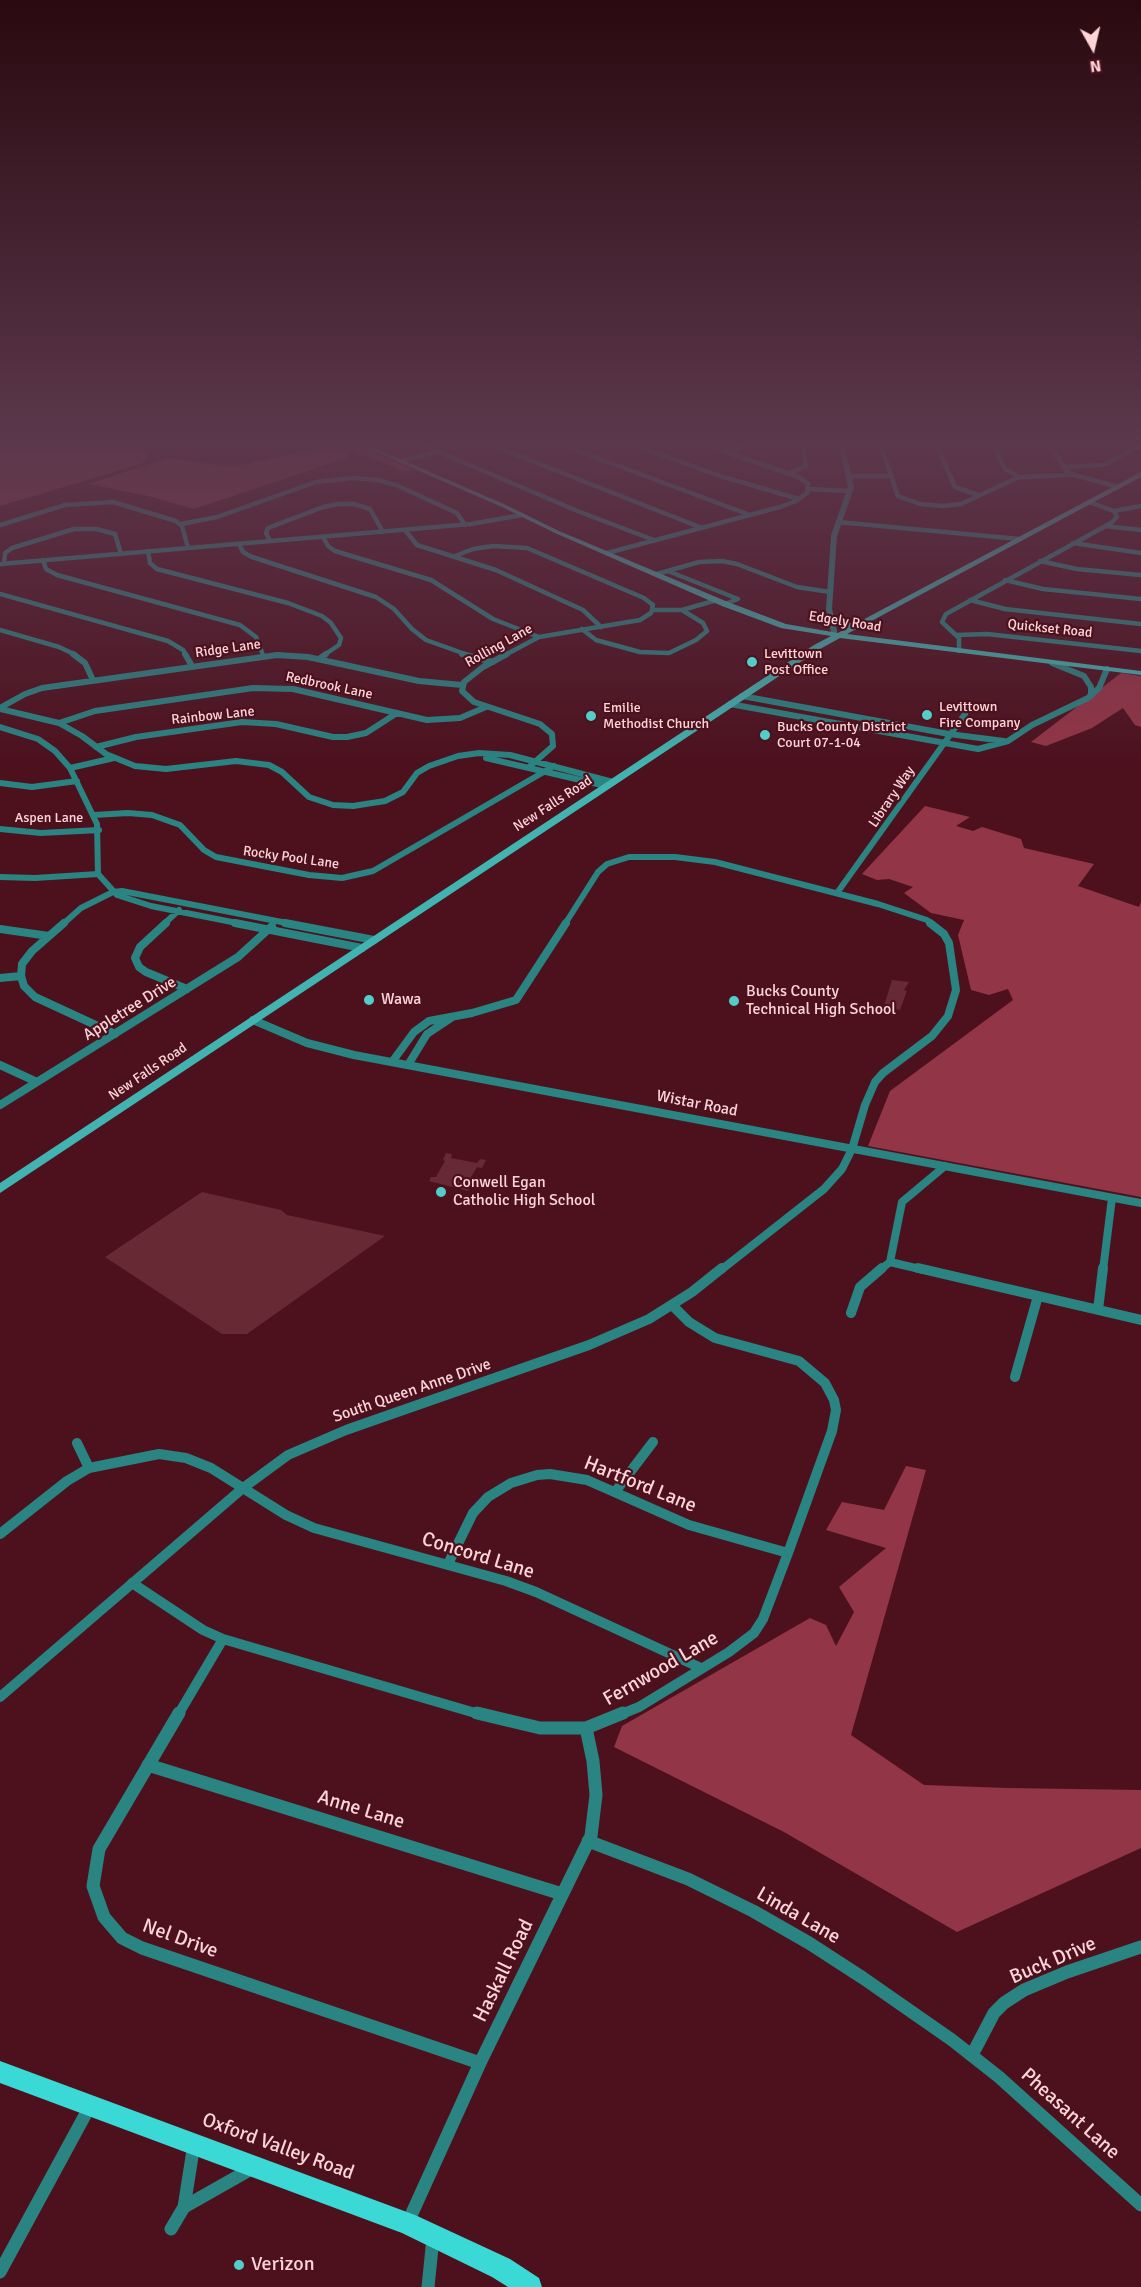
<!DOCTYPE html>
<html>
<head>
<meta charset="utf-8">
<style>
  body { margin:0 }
  #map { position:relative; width:1141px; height:2287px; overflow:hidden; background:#4d111e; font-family:Signika,sans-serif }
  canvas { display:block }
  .north { position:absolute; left:1063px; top:18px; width:60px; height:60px; -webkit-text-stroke:4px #4d111e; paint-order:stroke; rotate:172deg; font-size:16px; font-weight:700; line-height:24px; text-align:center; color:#fdd5d8 }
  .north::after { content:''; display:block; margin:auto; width:21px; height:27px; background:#fdd5d8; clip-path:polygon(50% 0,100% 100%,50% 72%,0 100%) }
</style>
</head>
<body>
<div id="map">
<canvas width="1141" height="2287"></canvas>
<div class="north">N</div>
</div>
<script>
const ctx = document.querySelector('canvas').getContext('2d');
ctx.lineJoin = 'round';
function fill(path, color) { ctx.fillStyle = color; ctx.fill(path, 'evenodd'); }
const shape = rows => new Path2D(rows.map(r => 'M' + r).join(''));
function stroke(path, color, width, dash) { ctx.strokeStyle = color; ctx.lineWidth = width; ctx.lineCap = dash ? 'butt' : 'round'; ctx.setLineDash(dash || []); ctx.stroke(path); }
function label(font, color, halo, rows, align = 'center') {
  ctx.font = font + ' Signika,sans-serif'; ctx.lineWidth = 4.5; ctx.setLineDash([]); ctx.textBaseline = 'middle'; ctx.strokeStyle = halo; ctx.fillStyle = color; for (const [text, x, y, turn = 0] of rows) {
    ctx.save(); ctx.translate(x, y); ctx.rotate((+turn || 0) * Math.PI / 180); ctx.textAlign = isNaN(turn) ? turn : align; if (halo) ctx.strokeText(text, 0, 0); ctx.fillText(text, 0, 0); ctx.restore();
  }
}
fill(shape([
  [892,980,909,982,904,990,907,991,900,1010,884,1006],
  [446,1153,452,1154,451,1158,477,1163,480,1159,486,1160,482,1168,477,1167,467,1184,471,1185,468,1191,429,1181,431,1177,436,1177,445,1161,443,1160],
  [202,1192,281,1210,287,1215,385,1236,247,1334,222,1334,105,1257]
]), '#672a34');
fill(shape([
  [0,446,134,446,148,454,147,459,141,464,0,506],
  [329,446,359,446,416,471,398,471,394,467,352,451,347,453,350,457,194,509,148,496,89,484,167,458,233,467],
  [1121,673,1141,676,1141,727,1135,725,1123,708,1092,728,1046,746,1031,742],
  [925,806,970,817,956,826,973,831,982,827,1021,839,1024,848,1094,864,1078,886,1139,907,1141,902,1141,1197,868,1146,890,1091,1013,1000,1008,989,989,995,971,990,958,935,964,920,931,913,904,893,913,887,889,879,877,880,862,874],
  [906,1466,926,1470,851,1735,924,1785,1007,1788,1141,1790,1141,1848,957,1932,784,1832,614,1747,622,1726,810,1618,826,1625,836,1646,854,1612,839,1587,886,1548,826,1530,842,1502,884,1510]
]), '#923546');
stroke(shape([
  [425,446,580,512,654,540],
  [494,446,702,528],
  [565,446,750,515],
  [637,446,717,475,799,499],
  [881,446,898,496,920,504,942,506,961,504,1019,477,1071,475],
  [937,446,955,487,978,495],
  [993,446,1005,469,1019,477],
  [1050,446,1068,473,1118,487],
  [723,451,742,446],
  [400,461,437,452],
  [1063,467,1103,465,1141,446],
  [790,473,806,466,803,446],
  [850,476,892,476],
  [809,489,850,491],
  [1089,502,1114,511,1141,506],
  [838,522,1019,539],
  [181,524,217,517,316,482,354,478,378,480,396,485,457,513,465,525],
  [0,525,65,505,113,502,176,521,182,526,188,548],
  [1105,526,1141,530],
  [405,530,417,545,496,570,583,610,601,627],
  [323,537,328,546,335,551,431,580,493,619,539,637],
  [270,541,266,533,268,528,323,507,338,504,354,504,370,509,383,532],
  [1073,543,1141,553],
  [239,544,243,552,252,557,376,597,394,609,412,629,426,640,468,655],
  [148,551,150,563,157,569,288,603,322,616,331,623,341,638,339,645,324,655],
  [607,553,780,507,796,501,807,493,808,484,799,477,709,446],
  [455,556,473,549,493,546,527,548,644,598,653,605,651,613,640,620,539,637,505,655],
  [43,560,46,569,57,575,240,625,256,637,263,655],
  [1040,561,1077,569,1141,575],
  [0,564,471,524,522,515],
  [4,564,5,553,12,548,74,529,96,529,115,534,121,554],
  [668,571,738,599,725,604],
  [657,574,699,562,722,561,737,564,797,587,830,592],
  [1005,580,1043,589,1141,599],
  [0,594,168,641,183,650,186,655],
  [970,600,1005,609,1141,624],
  [653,610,682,610,717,600],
  [582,629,596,640,640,652,669,653,696,640,707,631,703,623,682,610],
  [0,630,59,647,76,655],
  [956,635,987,634,1141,651],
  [959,651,959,638,942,622,946,614,1111,523,1117,517,1114,511],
  [274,655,284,655]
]), '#298482', 4.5);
stroke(shape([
  [73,654,85,663,93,680],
  [185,654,192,666],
  [462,654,493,662],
  [507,654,483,667,464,682,462,691,474,702,540,724,552,734,553,746,529,767],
  [319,659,326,654],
  [1052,663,1084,676,1091,687,1091,696],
  [742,696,949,734,1004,741],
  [730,704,978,749,1008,741,1032,725,1088,698,1099,688,1107,669],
  [0,708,25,694,42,688,277,655,308,657,419,681,462,685],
  [0,709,59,723,82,736,106,754,135,766,166,769,236,761,269,765,282,772,309,797,333,805,353,806,385,801,403,792,417,773,429,766,458,756,479,753,510,755,613,782],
  [59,723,95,711,253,688,293,689,427,720,460,718,486,707],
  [0,727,38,739,55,751,70,768,97,824,98,874,117,895,151,906,242,924],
  [96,747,136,737,242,722,276,724,333,737,347,737,366,733,397,713],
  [486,758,606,786],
  [70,768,114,758],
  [0,783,32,787,77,781],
  [94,815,128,813,152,815,180,825,204,850,216,857,309,875,342,878,373,871,554,766],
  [0,829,41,833,99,830],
  [0,877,35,878,98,874],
  [837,893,965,714],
  [63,924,81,908,113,892,122,891,292,924],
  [164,924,179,910],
  [565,924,598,872,607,864,629,857,675,857,715,862,878,904,927,920,932,924]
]), '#298482', 6);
stroke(shape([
  [64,923,32,951,22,964,21,976,24,986,35,997,115,1034],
  [166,923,140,947,135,958,139,967,146,972,187,989],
  [235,923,362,948],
  [285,923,374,940],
  [0,929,49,936],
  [0,978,21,976],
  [253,1020,307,1043,354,1055,1141,1203],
  [392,1062,414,1032,429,1021,472,1013,516,1000,566,923],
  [0,1065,37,1082],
  [408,1065,427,1034,451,1018],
  [0,1105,238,957,272,926],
  [890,1262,924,1270],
  [721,1270,824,1189,842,1169,852,1149,865,1105,875,1082,883,1073,932,1036,948,1016,956,990,949,943,944,934,930,923],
  [880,1270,890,1262,902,1202,945,1166],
  [1103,1270,1112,1198]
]), '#298482', 8);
stroke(shape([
  [918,1268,1141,1320],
  [1098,1310,1103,1268],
  [851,1313,860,1287,882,1268],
  [1015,1377,1038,1296],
  [77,1443,89,1468],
  [615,1492,653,1442],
  [0,1534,67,1481,89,1468,159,1454,186,1458,211,1468,286,1515,314,1528,506,1581,536,1592,701,1668],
  [448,1564,473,1513,488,1497,511,1483,537,1475,550,1474,587,1480,689,1525,788,1553],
  [132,1583,203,1630,223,1639,482,1715],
  [0,1697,243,1488,288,1455,346,1430,589,1345,649,1319,692,1292,722,1268],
  [178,1715,223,1639],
  [619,1715,639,1707,729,1652,754,1633,763,1619,788,1553,832,1431,836,1410,834,1400,825,1383,799,1361,715,1338,689,1322,673,1306]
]), '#298482', 10);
stroke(shape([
  [179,1713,99,1849,93,1886,104,1917,122,1938,142,1948,480,2063],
  [477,1713,540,1728,586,1728,623,1713],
  [148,1765,562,1894],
  [588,1841,688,1879,753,1911,809,1943,863,1978,952,2040,999,2077,1141,2205],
  [972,2055,994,2013,1004,2003,1024,1990,1067,1972,1141,1947],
  [184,2207,251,2169],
  [408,2222,480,2063,591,1836,596,1795,593,1761,586,1728],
  [171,2229,184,2207,194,2144],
  [0,2272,90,2106],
  [428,2287,433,2238]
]), '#298482', 13);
stroke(shape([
  [835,636,829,609,834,536,851,487,842,446]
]), '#298482', 6);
fill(shape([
  [362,446,370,446,506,505,559,531,728,602,786,624,838,633,849,627,834,625,827,622,827,618,855,624,1141,472,1141,477,847,634,1141,671,1141,675,840,638,820,649,0,1193,0,1183,814,645,831,636,781,628,722,606,555,533,502,507,362,446]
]), '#41b3b0');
fill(shape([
  [0,2061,415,2215,510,2259,539,2278,542,2287,508,2287,492,2277,402,2233,0,2083,0,2061]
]), '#3ad9d5');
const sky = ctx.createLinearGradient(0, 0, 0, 766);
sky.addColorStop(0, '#2a0910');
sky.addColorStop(0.58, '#5c384c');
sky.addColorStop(1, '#5c384c00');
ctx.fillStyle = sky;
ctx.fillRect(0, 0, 1141, 766);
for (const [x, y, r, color] of [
  [752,662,6,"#53cdca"],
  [927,715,6,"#53cdca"],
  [591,716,6,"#53cdca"],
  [765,735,6,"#53cdca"],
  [369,1000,6,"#53cdca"],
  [734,1001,6,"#53cdca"],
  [441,1192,6,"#53cdca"],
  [239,2265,6,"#53cdca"]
]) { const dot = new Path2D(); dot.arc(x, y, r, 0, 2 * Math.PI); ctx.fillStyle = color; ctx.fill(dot); stroke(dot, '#4d111e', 2); }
label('14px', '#fdd5d8', '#4d111e', [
  ["Edgely Road",845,622,9],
  ["Quickset Road",1050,629,6],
  ["Rolling Lane",499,646,-29],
  ["Ridge Lane",228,649,-8],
  ["Redbrook Lane",329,686,12],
  ["Rainbow Lane",213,716,-6],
  ["Library Way",892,797,-56],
  ["New Falls Road",553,804,-33],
  ["Aspen Lane",49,818],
  ["Rocky Pool Lane",291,858,8],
  ["New Falls Road",148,1072,-34]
]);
label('14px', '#fdd5d8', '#4d111e', [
  ["Levittown",764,654],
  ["Post Office",764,670],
  ["Levittown",939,707],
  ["Fire Company",939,723],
  ["Emilie",603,708],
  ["Methodist Church",603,724],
  ["Bucks County District",777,727],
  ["Court 07-1-04",777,743]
], 'left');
label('16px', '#fdd5d8', '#4d111e', [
  ["Bucks County",746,992],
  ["Technical High School",746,1010],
  ["Wawa",381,1000],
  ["Conwell Egan",453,1183],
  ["Catholic High School",453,1201]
], 'left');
label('16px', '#fdd5d8', '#4d111e', [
  ["Appletree Drive",130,1009,-32],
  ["Wistar Road",697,1104,11],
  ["South Queen Anne Drive",412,1391,-19]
]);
label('20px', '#fdd5d8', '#4d111e', [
  ["Hartford Lane",640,1485,22],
  ["Concord Lane",478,1556,17],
  ["Fernwood Lane",661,1669,-30],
  ["Anne Lane",361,1810,17],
  ["Linda Lane",798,1916,30],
  ["Nel Drive",180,1939,20],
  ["Buck Drive",1053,1961,-23],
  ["Haskall Road",504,1971,-64],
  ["Pheasant Lane",1070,2114,42],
  ["Oxford Valley Road",278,2147,20]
]);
label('20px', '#fdd5d8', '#4d111e', [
  ["Verizon",251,2265]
], 'left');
</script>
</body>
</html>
